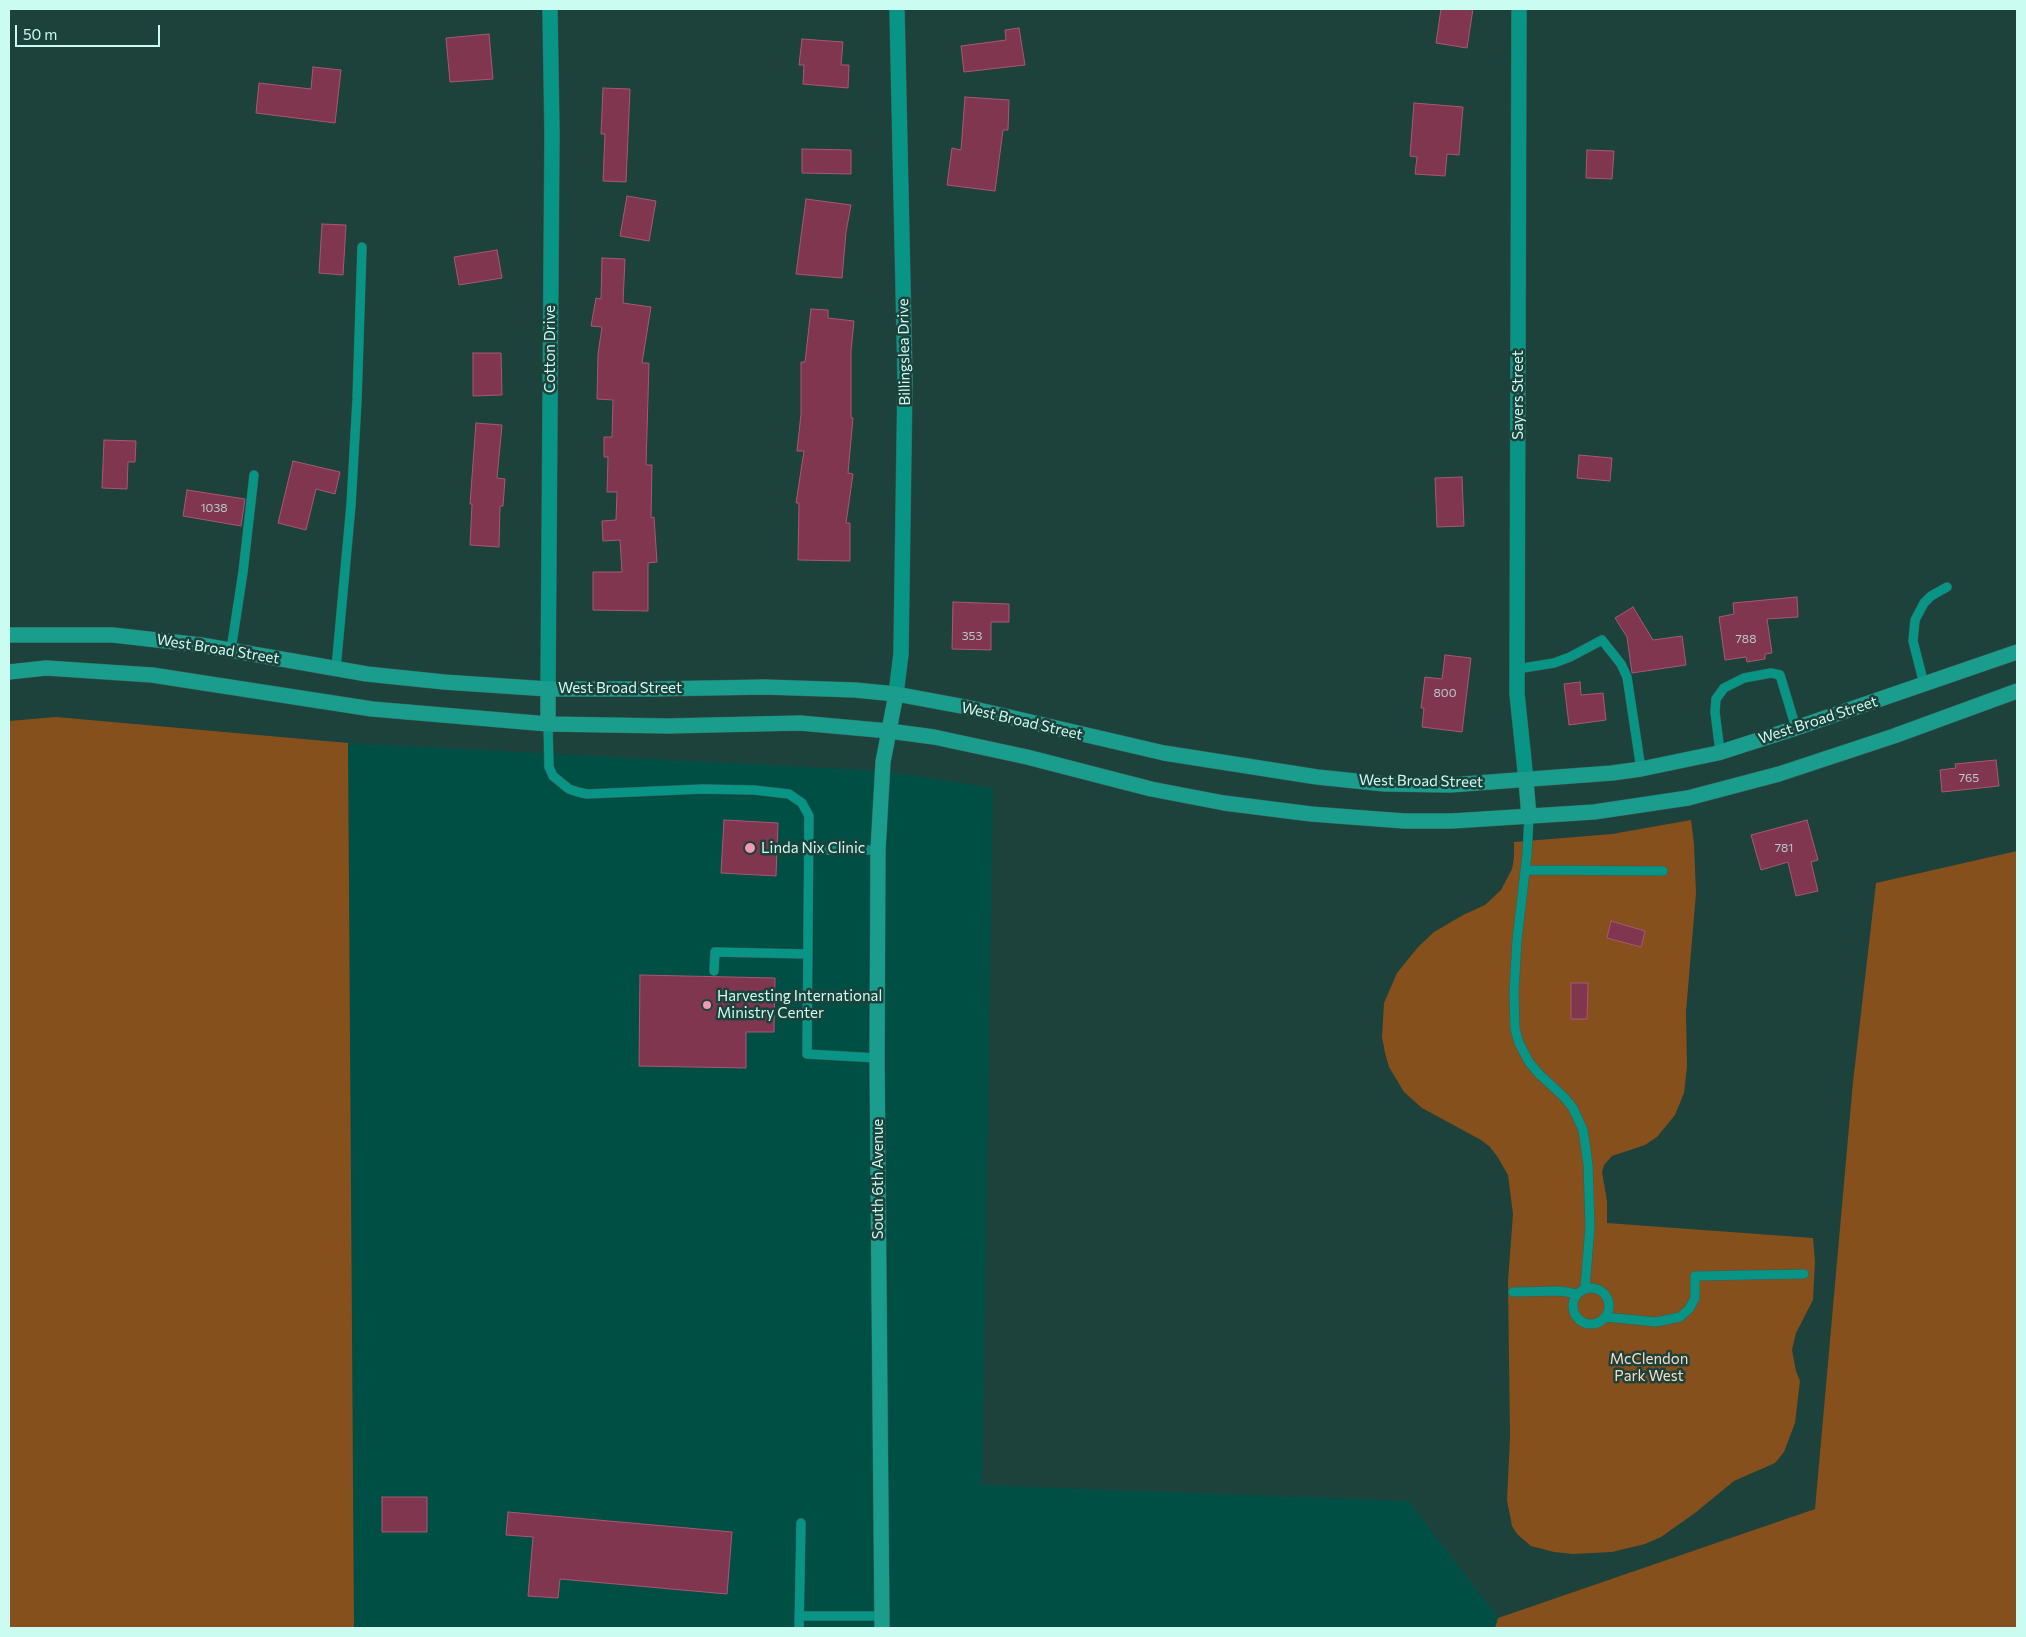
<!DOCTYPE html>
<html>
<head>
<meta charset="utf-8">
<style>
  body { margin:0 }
  #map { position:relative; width:2026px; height:1637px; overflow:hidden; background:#1d413b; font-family:Commissioner,sans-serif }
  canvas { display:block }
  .frame { position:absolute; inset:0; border:10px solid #cafcf2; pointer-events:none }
  .scale { position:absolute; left:15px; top:25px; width:145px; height:22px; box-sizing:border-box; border:2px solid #cafcf2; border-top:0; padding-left:6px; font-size:15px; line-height:18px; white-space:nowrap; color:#cafcf2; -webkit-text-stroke:4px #1d413b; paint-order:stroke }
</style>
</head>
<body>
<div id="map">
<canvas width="2026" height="1637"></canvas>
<div class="frame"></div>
<div class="scale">50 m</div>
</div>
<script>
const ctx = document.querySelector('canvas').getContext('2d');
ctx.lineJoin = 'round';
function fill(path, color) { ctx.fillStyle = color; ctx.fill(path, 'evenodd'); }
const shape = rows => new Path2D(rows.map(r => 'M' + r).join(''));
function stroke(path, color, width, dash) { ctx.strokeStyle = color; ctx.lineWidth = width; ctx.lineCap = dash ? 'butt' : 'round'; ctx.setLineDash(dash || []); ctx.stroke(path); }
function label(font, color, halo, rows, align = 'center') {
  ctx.font = font + ' Commissioner,sans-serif'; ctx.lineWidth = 5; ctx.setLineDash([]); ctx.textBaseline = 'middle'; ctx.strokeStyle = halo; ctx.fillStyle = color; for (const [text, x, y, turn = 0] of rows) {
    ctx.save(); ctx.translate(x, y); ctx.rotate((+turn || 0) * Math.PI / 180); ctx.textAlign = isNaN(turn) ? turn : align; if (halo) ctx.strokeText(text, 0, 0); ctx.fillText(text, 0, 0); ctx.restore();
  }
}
fill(shape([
  [348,743,862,770,905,774,993,788,982,1485,1409,1501,1498,1618,1495,1628,354,1628]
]), '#004f45');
fill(shape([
  [56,717,348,743,354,1628,9,1628,9,721],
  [1691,820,1694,844,1696,893,1686,1012,1687,1067,1684,1093,1675,1115,1657,1137,1645,1145,1612,1156,1604,1165,1602,1172,1607,1201,1607,1223,1813,1238,1815,1261,1813,1300,1796,1333,1792,1350,1796,1371,1800,1381,1795,1423,1784,1452,1775,1463,1734,1481,1695,1513,1661,1537,1645,1544,1612,1552,1573,1554,1554,1552,1531,1546,1517,1534,1512,1526,1507,1500,1510,1437,1508,1281,1513,1214,1508,1175,1497,1156,1490,1147,1481,1140,1422,1108,1404,1092,1389,1067,1385,1053,1382,1037,1384,1003,1397,973,1418,947,1434,932,1463,915,1485,905,1501,890,1512,869,1514,858,1514,842,1612,834],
  [2017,851,2017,1628,1495,1628,1498,1618,1815,1509,1853,1082,1876,883]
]), '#85501c');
const building = shape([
  [1441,9,1473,9,1467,48,1436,43,1441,9],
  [1019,28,1025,65,964,72,961,46,1006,40,1005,30,1019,28],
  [489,34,493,79,450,82,446,38,489,34],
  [802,39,843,42,841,65,849,65,848,88,803,84,804,65,799,65,802,39],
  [313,67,341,70,335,123,256,113,259,83,311,89,313,67],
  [603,88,630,89,626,182,603,181,605,134,601,134,603,88],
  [965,97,1009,100,1008,130,1003,130,995,191,947,185,952,148,961,150,965,97],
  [1414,103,1463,107,1459,155,1447,154,1445,176,1415,174,1417,157,1410,156,1414,103],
  [802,149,851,150,851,174,802,173,802,149],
  [1587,150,1614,151,1612,179,1586,178,1587,150],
  [627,196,656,201,649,241,620,236,627,196],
  [806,199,851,205,846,232,842,278,796,274,806,199],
  [322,224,346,225,343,275,319,273,322,224],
  [497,250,502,278,459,285,454,257,497,250],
  [602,258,625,259,623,303,651,307,642,363,649,363,646,465,652,465,651,518,654,517,657,562,648,563,648,611,593,610,593,572,622,572,620,540,603,541,602,521,616,520,617,492,607,492,608,457,604,457,604,437,612,437,613,400,597,399,598,354,602,327,591,326,596,298,601,299,602,258],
  [811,309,828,310,828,318,854,321,851,351,851,418,853,418,848,473,853,474,846,523,850,523,850,561,798,560,799,503,796,503,804,451,797,451,801,414,801,362,805,362,811,309],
  [473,353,501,353,502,395,473,396,473,353],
  [476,423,502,425,497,478,505,479,503,506,500,506,499,547,470,545,472,504,470,504,476,423],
  [104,440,136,441,135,462,128,462,127,489,102,488,104,440],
  [1579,455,1612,458,1610,481,1577,478,1579,455],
  [293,461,340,472,335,494,316,489,306,530,278,523,293,461],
  [1462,477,1464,526,1437,527,1435,478,1462,477],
  [187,490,245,499,241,526,183,516,187,490],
  [1797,597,1798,617,1767,619,1772,653,1765,654,1765,659,1747,662,1746,657,1725,660,1719,617,1734,614,1733,603,1797,597],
  [953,602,1009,604,1009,622,991,622,991,650,952,649,953,602],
  [1633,607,1653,640,1682,636,1686,665,1632,673,1627,637,1615,618,1633,607],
  [1445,655,1471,658,1462,732,1422,727,1424,708,1421,708,1425,677,1442,679,1445,655],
  [1580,682,1581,695,1603,693,1606,720,1569,725,1564,684,1580,682],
  [1996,760,1999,786,1942,792,1940,770,1956,768,1955,764,1996,760],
  [724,820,778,823,776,876,721,873,724,820],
  [1807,820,1818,860,1811,862,1818,891,1796,896,1788,862,1761,870,1751,835,1807,820],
  [1611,921,1645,931,1641,947,1607,938,1611,921],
  [640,975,775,978,774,1032,746,1032,746,1068,639,1066,640,975],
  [1571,983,1588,983,1587,1019,1571,1019,1571,983],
  [382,1497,427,1497,427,1532,382,1532,382,1497],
  [508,1512,732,1532,727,1594,560,1579,558,1598,528,1596,533,1537,506,1535,508,1512]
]);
fill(building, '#813650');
stroke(building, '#a75871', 1);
const lane = shape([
  [231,650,243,572,254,475],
  [336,668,351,505,357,400,362,247],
  [1517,669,1554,663,1570,657,1602,640,1621,664,1627,677,1641,769],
  [1924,684,1913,641,1915,620,1924,603,1931,596,1947,587],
  [548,724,549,767,553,776,569,789,578,792,587,794,702,789,754,790,789,794,802,803,809,816,807,1054,877,1058],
  [1720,752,1715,712,1716,699,1724,688,1744,678,1771,673,1780,675,1796,728],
  [1529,817,1527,854,1517,940,1514,992,1515,1029,1519,1043,1529,1062,1538,1073,1564,1097,1573,1108,1583,1130,1588,1164,1590,1227,1585,1288],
  [809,850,878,850],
  [1525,870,1663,871],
  [714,971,715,952,808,954],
  '1573 1306a18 18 0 1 1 36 0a18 18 0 1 1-36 0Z',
  [1513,1292,1561,1291,1577,1294],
  [1605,1317,1656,1322,1680,1317,1689,1309,1695,1298,1695,1276,1804,1274],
  [799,1616,882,1616],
  [799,1628,801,1523]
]);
const street = shape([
  [1519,9,1517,694,1526,780],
  [548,689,552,133,550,9],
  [896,694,901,654,905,378,897,9]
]);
const secondary = shape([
  [9,635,113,635,201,645,367,674,444,682,548,689,652,689,765,687,855,690,896,694,966,707,1164,753,1317,777,1385,784,1450,785,1612,773,1641,769,1718,753,1796,728,2017,652],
  [9,672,46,668,152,675,372,709,548,724,668,726,800,723,889,731,934,737,1027,757,1151,789,1224,803,1311,814,1404,821,1452,821,1594,812,1688,798,1779,774,1894,736,2017,691],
  [548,724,548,689],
  [1526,780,1529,817],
  [882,1628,877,1058,878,850,883,762,896,694]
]);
stroke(lane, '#355e58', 10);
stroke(street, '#355e58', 16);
stroke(secondary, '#355e58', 16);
stroke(lane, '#099585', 9);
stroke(street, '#099585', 15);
stroke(secondary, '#1a9d8d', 15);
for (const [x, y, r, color] of [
  [750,848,6,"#f19ab3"],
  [707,1005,5,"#f19ab3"]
]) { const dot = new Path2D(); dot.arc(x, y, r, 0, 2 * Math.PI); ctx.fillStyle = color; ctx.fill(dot); stroke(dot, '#1d413b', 2); }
label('12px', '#b8caca', null, [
  ["1038",214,508],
  ["353",972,636],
  ["788",1746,639],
  ["800",1445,693],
  ["765",1969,778],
  ["781",1784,848]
]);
label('15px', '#cafcf2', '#1d413b', [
  ["Cotton Drive",550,349,-90],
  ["Billingslea Drive",904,352,-91],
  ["Sayers Street",1518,395,-90],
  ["West Broad Street",218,649,9],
  ["West Broad Street",620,688],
  ["West Broad Street",1818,720,-18],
  ["West Broad Street",1022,721,13],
  ["West Broad Street",1421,781,1],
  ["South 6th Avenue",878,1179,-90]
]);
label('15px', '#cafcf2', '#1d413b', [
  ["Linda Nix Clinic",761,848],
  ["Harvesting International",717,996],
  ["Ministry Center",717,1013]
], 'left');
label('15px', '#fcdbc1', '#1d413b', [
  ["McClendon",1649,1359],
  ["Park West",1649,1376]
]);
</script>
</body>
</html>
